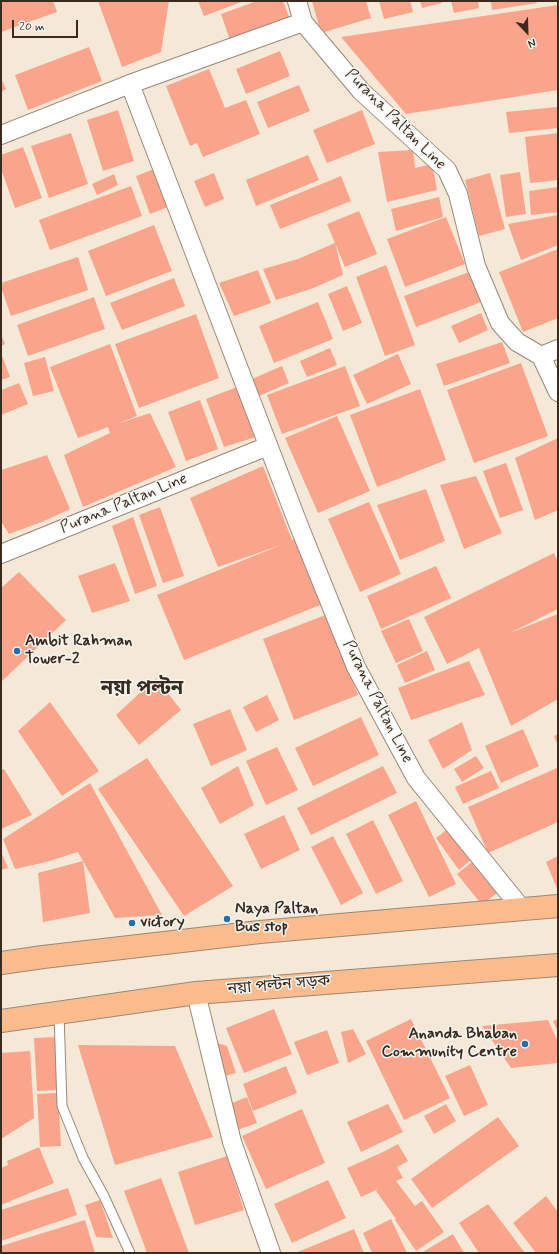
<!DOCTYPE html>
<html>
<head>
<meta charset="utf-8">
<style>
  body { margin:0 }
  #map { position:relative; width:559px; height:1254px; overflow:hidden; background:#f5e8d7; font-family:Mynerve,sans-serif }
  canvas { display:block }
  .frame { position:absolute; inset:0; border:2px solid #3b2a1e; pointer-events:none }
  .north { position:absolute; left:507px; top:12px; width:40px; height:40px; -webkit-text-stroke:3px #f6f6f2; paint-order:stroke; rotate:157deg; font-size:11px; font-weight:700; line-height:16px; text-align:center; color:#3b2a1e }
  .north::after { content:''; display:block; margin:auto; width:14px; height:18px; background:#3b2a1e; clip-path:polygon(50% 0,100% 100%,50% 72%,0 100%) }
  .scale { position:absolute; left:12px; top:20px; width:66px; height:18px; box-sizing:border-box; border:2px solid #3b2a1e; border-top:0; padding-left:5px; font-size:12px; line-height:14px; white-space:nowrap; color:#3b2a1e; -webkit-text-stroke:3px #f6f6f2; paint-order:stroke }
</style>
</head>
<body>
<div id="map">
<canvas width="559" height="1254"></canvas>
<div class="frame"></div>
<div class="north">N</div>
<div class="scale">20 m</div>
</div>
<script>
const ctx = document.querySelector('canvas').getContext('2d');
ctx.lineJoin = 'round';
function fill(path, color) { ctx.fillStyle = color; ctx.fill(path, 'evenodd'); }
const shape = rows => new Path2D(rows.map(r => 'M' + r).join(''));
function stroke(path, color, width, dash) { ctx.strokeStyle = color; ctx.lineWidth = width; ctx.lineCap = dash ? 'butt' : 'round'; ctx.setLineDash(dash || []); ctx.stroke(path); }
function label(font, color, halo, rows, align = 'center') {
  ctx.font = font + ' Mynerve,"Noto Sans Bengali",sans-serif'; ctx.lineWidth = 3; ctx.setLineDash([]); ctx.textBaseline = 'middle'; ctx.strokeStyle = halo; ctx.fillStyle = color; for (const [text, x, y, turn = 0] of rows) {
    ctx.save(); ctx.translate(x, y); ctx.rotate((+turn || 0) * Math.PI / 180); ctx.textAlign = isNaN(turn) ? turn : align; if (halo) ctx.strokeText(text, 0, 0); ctx.fillText(text, 0, 0); ctx.restore();
  }
}
fill(shape([
  [6,1,53,1,57,12,1,32,1,3],
  [98,1,169,1,161,52,122,67],
  [198,1,244,1,204,16],
  [257,1,283,1,291,22,231,43,221,14],
  [312,1,366,1,371,18,321,33],
  [379,1,410,1,413,12,384,19],
  [420,1,442,1,442,3,422,8],
  [451,1,478,1,479,8,454,13],
  [491,1,536,1,537,3,492,10],
  [558,5,558,90,406,114,341,37],
  [89,47,102,81,28,110,15,75],
  [280,51,290,76,246,94,236,69],
  [209,69,225,108,246,100,260,134,203,157,197,143,190,146,166,86],
  [1,78,6,89,1,92],
  [299,85,310,111,268,128,257,102],
  [557,107,558,128,509,133,506,112],
  [118,110,134,161,103,171,87,120],
  [362,110,375,144,327,163,313,130],
  [71,133,88,184,49,198,31,146],
  [558,133,558,180,530,183,525,137],
  [23,147,42,198,15,208,1,169,1,155],
  [413,150,415,168,432,164,437,190,387,202,378,152],
  [308,155,319,180,256,206,246,180],
  [154,169,168,207,150,214,136,176],
  [520,172,526,214,506,217,500,175],
  [214,173,224,199,205,207,194,181],
  [490,173,505,229,479,236,465,180],
  [114,174,118,185,97,195,92,184],
  [341,176,351,201,280,229,270,205],
  [131,186,142,216,50,250,39,220],
  [558,187,558,212,531,215,529,191],
  [439,197,443,217,396,231,391,209],
  [359,211,377,254,345,267,327,224],
  [558,215,558,245,521,260,508,224],
  [446,217,465,264,405,287,387,239],
  [154,225,172,271,106,296,88,251],
  [335,243,343,275,311,289,276,300,263,269,298,259],
  [558,249,558,318,523,332,499,272],
  [78,257,88,290,11,316,1,287,1,283],
  [386,265,415,345,385,356,356,277],
  [258,270,271,303,234,316,219,283],
  [469,272,481,302,416,327,404,296],
  [174,278,185,306,122,330,110,303],
  [347,286,362,323,343,331,328,294],
  [94,297,105,329,28,356,17,325],
  [318,302,333,339,274,363,259,326],
  [481,313,488,330,459,343,451,326],
  [196,314,219,378,139,408,115,344],
  [1,334,5,344,1,346],
  [502,342,510,363,444,386,436,364],
  [110,344,137,416,117,424,150,413,176,467,83,507,64,455,110,433,108,427,78,438,50,367],
  [330,348,337,365,307,377,300,361],
  [1,353,10,377,1,380],
  [398,354,411,384,367,404,353,375],
  [45,357,54,391,33,396,24,363],
  [521,363,548,436,474,463,447,390],
  [282,366,289,383,259,396,252,379],
  [345,366,360,406,282,434,267,395],
  [19,383,28,404,1,415,1,390],
  [237,387,256,437,224,447,206,399],
  [420,389,446,460,377,487,350,415],
  [200,400,218,449,186,461,168,412],
  [337,416,370,491,318,513,285,438],
  [558,438,558,510,535,520,515,458],
  [47,455,70,509,44,521,9,534,2,523,1,523,1,470],
  [506,463,523,510,500,518,483,471],
  [263,466,292,540,299,538,325,603,184,660,157,595,281,545,218,567,190,498],
  [476,476,502,533,464,549,440,485],
  [426,489,445,541,400,560,377,505],
  [369,502,401,574,360,592,328,519],
  [160,507,184,576,163,583,139,515],
  [133,517,157,586,135,594,112,526],
  [554,553,558,562,558,609,510,633,558,614,558,699,511,726,479,648,447,664,424,617],
  [115,563,130,601,92,613,78,576],
  [436,566,451,598,381,629,367,596],
  [19,572,66,620,1,682,1,588],
  [328,614,358,695,294,720,263,639],
  [409,619,423,651,396,663,381,631],
  [427,651,435,670,405,683,397,665],
  [469,661,485,695,411,720,398,688],
  [156,678,181,710,139,745,116,715],
  [267,695,279,720,256,732,243,707],
  [50,702,99,771,62,796,18,731],
  [230,709,247,750,211,766,193,724],
  [361,717,379,755,313,786,295,748],
  [462,722,472,750,443,769,428,740],
  [523,729,539,766,501,783,485,746],
  [558,734,558,746,554,736],
  [277,747,298,790,266,805,246,761],
  [476,756,484,768,462,782,454,769],
  [147,758,233,886,184,916,98,789],
  [238,766,254,805,220,824,201,788],
  [383,766,397,793,311,835,297,808],
  [557,768,558,771,558,822,488,853,468,807],
  [4,769,32,815,1,829,1,770],
  [491,771,499,788,463,804,455,787],
  [90,783,162,915,115,918,83,861,90,913,43,922,38,873,83,861,78,852,46,862,15,869,3,839],
  [416,801,456,884,429,897,388,815],
  [284,815,300,850,261,869,244,834],
  [373,820,403,881,376,894,346,834],
  [449,828,473,858,459,870,436,838],
  [333,836,363,893,341,905,311,847],
  [1,852,8,868,1,870],
  [558,856,558,891,546,862],
  [472,862,497,893,482,905,457,874],
  [274,1009,292,1054,244,1073,226,1028],
  [411,1019,450,1098,404,1120,366,1041],
  [558,1019,558,1032,553,1021],
  [548,1020,558,1042,558,1063,511,1068,482,1026],
  [353,1029,366,1054,348,1063,341,1032],
  [327,1030,339,1063,307,1075,294,1042],
  [56,1037,58,1090,37,1091,34,1038],
  [214,1042,227,1046,236,1073,225,1076],
  [78,1045,175,1046,213,1137,115,1165],
  [30,1051,34,1118,1,1139,1,1053],
  [470,1065,488,1105,464,1116,445,1076],
  [286,1066,297,1093,253,1111,243,1084],
  [58,1093,61,1146,40,1147,37,1094],
  [247,1097,257,1123,237,1130,227,1105],
  [388,1104,403,1132,361,1152,347,1122],
  [446,1104,456,1121,434,1134,424,1116],
  [302,1109,325,1163,266,1189,242,1136],
  [498,1117,519,1146,432,1208,411,1179],
  [398,1144,408,1161,397,1167,403,1178,396,1181,415,1206,422,1201,444,1232,416,1251,395,1220,396,1219,376,1191,378,1189,361,1197,347,1168,383,1152],
  [39,1147,54,1183,1,1205,1,1168,8,1165,7,1161],
  [227,1156,244,1210,195,1225,178,1172],
  [161,1178,189,1253,147,1253,124,1191],
  [328,1180,346,1218,292,1243,274,1204],
  [68,1188,77,1215,1,1241,1,1210],
  [546,1196,558,1212,558,1253,536,1253,513,1223],
  [100,1200,113,1238,96,1237,85,1205],
  [488,1204,525,1253,479,1253,459,1223],
  [391,1219,407,1253,372,1253,363,1233],
  [85,1220,95,1253,1,1253,1,1246],
  [354,1229,364,1253,295,1253],
  [453,1234,464,1253,421,1253]
]), '#fba48c');
const service = shape([
  [59,1013,62,1106,83,1158,104,1196,130,1253]
]);
const minor = shape([
  [297,1,303,22,361,91,447,170,458,194,476,266,500,323,517,342,541,356,558,392],
  [130,84,299,526,356,667,416,778,522,909],
  [1,135,130,84,303,22],
  [541,356,558,349],
  [1,554,268,446],
  [196,993,232,1142,271,1253]
]);
const primary = shape([
  [1,963,43,957,260,932,558,906],
  [1,1021,196,993,558,965]
]);
stroke(service, '#98897a', 11);
stroke(minor, '#98897a', 20);
stroke(primary, '#98897a', 24);
stroke(service, '#fff', 9);
stroke(minor, '#fff', 18);
stroke(primary, '#fbbb8d', 22);
for (const [x, y, r, color] of [
  [17,651,4,"#1f6fb2"],
  [227,919,4,"#1f6fb2"],
  [132,923,4,"#1f6fb2"],
  [525,1044,4,"#1f6fb2"]
]) { const dot = new Path2D(); dot.arc(x, y, r, 0, 2 * Math.PI); ctx.fillStyle = color; ctx.fill(dot); stroke(dot, '#f6f6f2', 1.5); }
label('16px', '#3b2a1e', '#f6f6f2', [
  ["Purana Paltan Line",395,120,45],
  ["Purana Paltan Line",124,504,-22],
  ["Purana Paltan Line",377,702,63],
  ["নয়া পল্টন সড়ক",279,986,-5]
]);
label('bold 16px', '#3b2a1e', '#f6f6f2', [
  ["Ambit Rahman",25,642],
  ["Tower-2",25,660],
  ["Naya Paltan",235,910],
  ["Bus stop",235,928],
  ["victory",140,923],
  ["Ananda Bhaban",517,1035,"right"],
  ["Community Centre",517,1053,"right"]
], 'left');
label('bold 20px', '#3b2a1e', '#f6f6f2', [
  ["নয়া পল্টন",142,690]
]);
</script>
</body>
</html>
